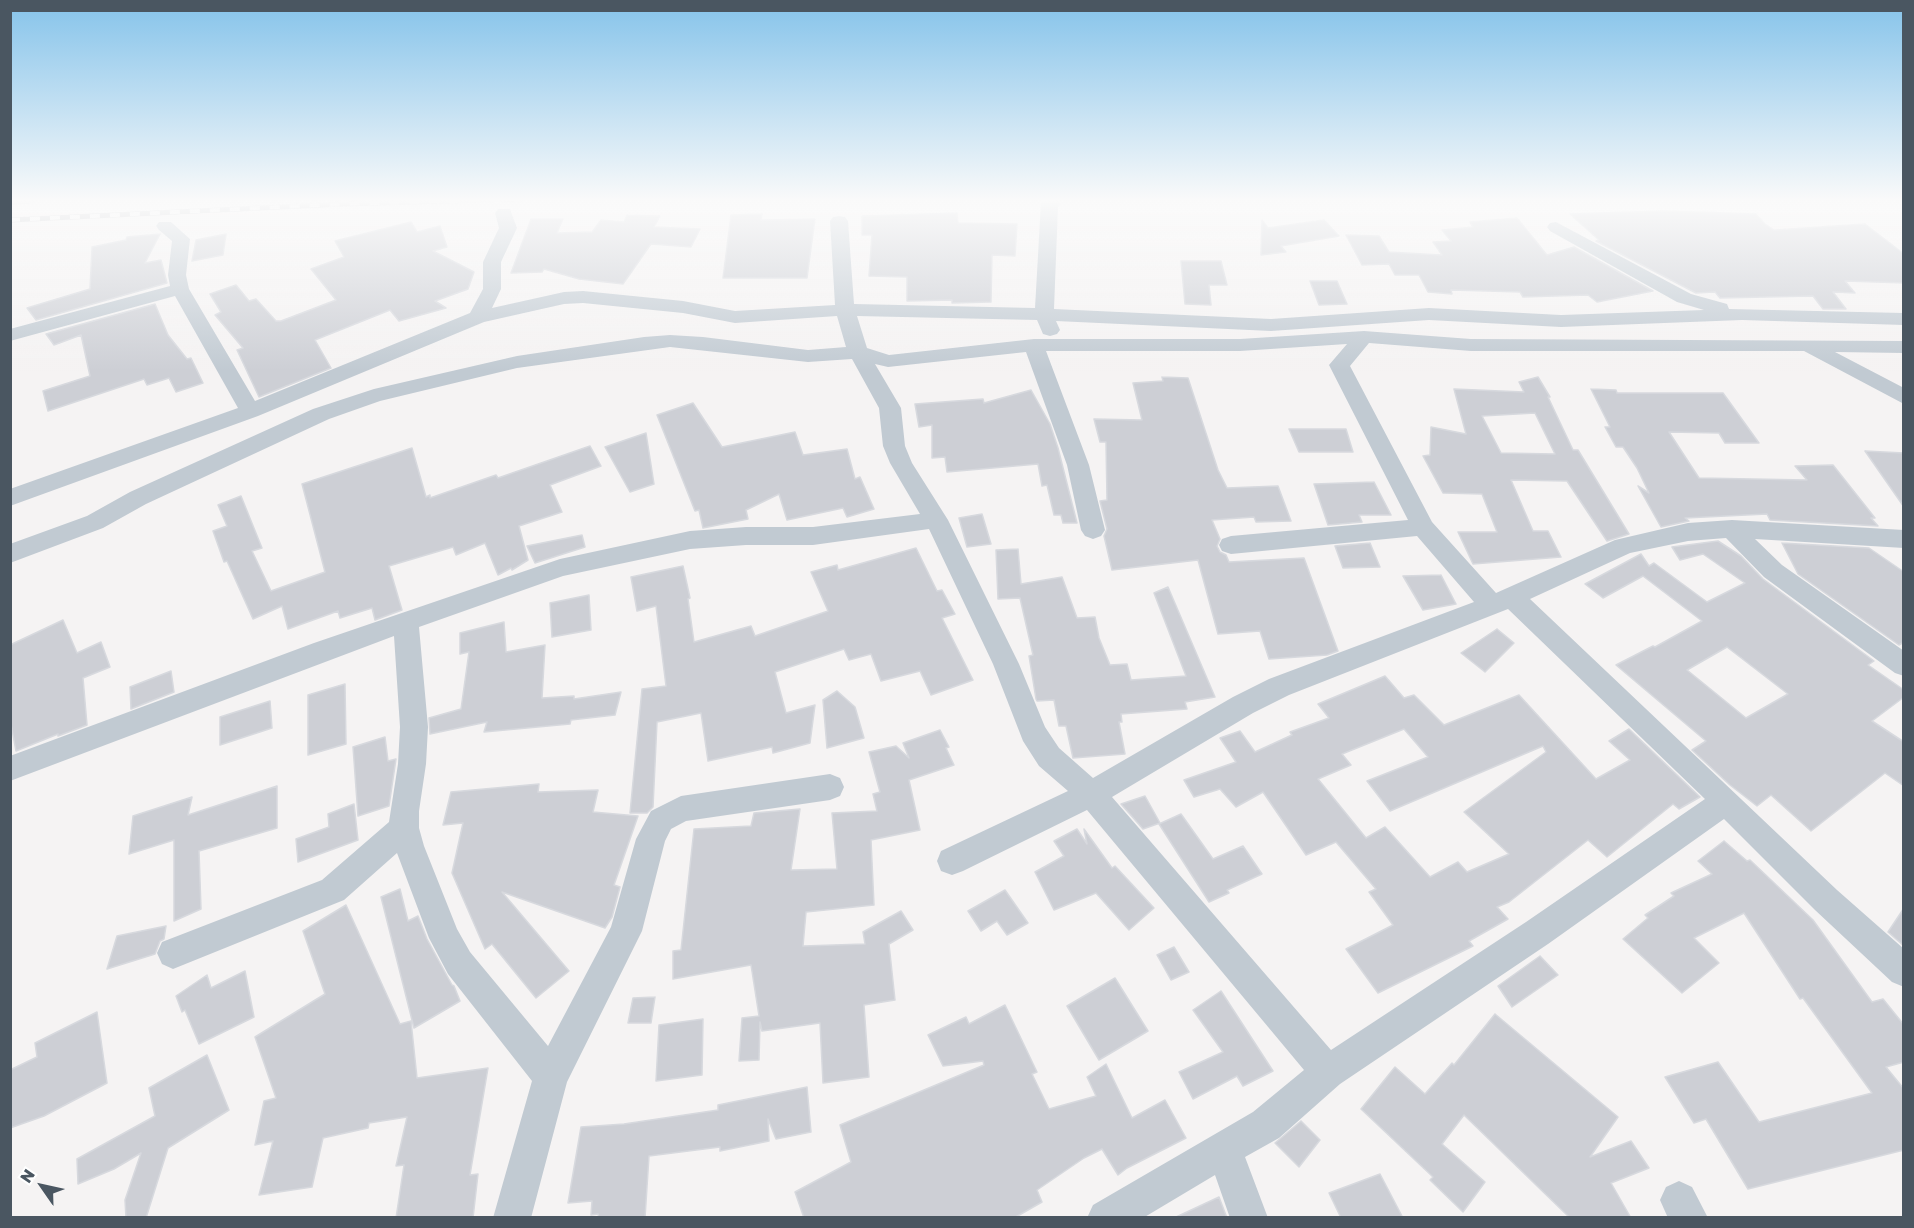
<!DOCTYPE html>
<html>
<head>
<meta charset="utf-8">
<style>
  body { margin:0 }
  #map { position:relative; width:1914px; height:1228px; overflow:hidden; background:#f5f3f3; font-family:"Golos Text",sans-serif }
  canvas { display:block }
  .frame { position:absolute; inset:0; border:12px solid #4a5661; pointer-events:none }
  .north { position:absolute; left:12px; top:1156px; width:60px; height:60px; -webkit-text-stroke:4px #fff; paint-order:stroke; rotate:304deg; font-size:16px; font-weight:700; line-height:24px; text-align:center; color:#4a5661 }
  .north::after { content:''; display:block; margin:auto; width:21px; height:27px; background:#4a5661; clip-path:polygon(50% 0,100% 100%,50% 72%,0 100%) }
</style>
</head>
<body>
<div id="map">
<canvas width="1914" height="1228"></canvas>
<div class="frame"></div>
<div class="north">N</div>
</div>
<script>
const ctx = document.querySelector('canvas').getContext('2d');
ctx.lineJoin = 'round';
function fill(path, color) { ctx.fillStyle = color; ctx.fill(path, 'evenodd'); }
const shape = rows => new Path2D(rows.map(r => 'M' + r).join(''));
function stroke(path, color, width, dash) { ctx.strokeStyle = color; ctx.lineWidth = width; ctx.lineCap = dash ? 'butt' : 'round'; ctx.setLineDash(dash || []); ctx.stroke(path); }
const building = shape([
  [1664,211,1756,214,1765,224,1774,230,1865,224,1904,254,1904,283,1845,281,1855,293,1833,292,1846,309,1823,309,1813,296,1720,298,1715,292,1696,293,1596,241,1599,240,1570,214,1664,211],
  [957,213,958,223,1017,224,1015,256,992,255,991,302,952,303,952,300,907,301,907,277,869,276,872,235,862,235,862,216,957,213],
  [762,214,761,220,815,219,807,278,723,278,731,215,762,214],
  [627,215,660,216,654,227,700,229,691,247,651,244,623,284,579,279,544,269,542,272,511,273,531,219,563,219,557,233,592,232,601,220,624,222,627,215],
  [1517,218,1547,255,1574,247,1653,291,1597,302,1588,295,1523,297,1520,292,1451,290,1452,294,1428,292,1419,275,1395,275,1389,264,1362,265,1346,235,1379,236,1389,252,1442,255,1433,242,1451,241,1442,230,1473,227,1470,222,1517,218],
  [1262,220,1268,228,1324,220,1339,236,1281,246,1286,252,1261,255,1262,220],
  [411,222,417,232,440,226,447,247,433,251,474,272,468,289,435,301,446,308,399,321,390,310,315,340,331,368,259,397,237,350,243,348,215,315,221,312,210,294,236,285,249,301,256,299,276,321,281,321,336,300,311,269,344,257,335,241,411,222],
  [160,234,145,263,161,260,167,283,36,320,27,308,90,289,92,247,126,240,127,237,160,234],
  [226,234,223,255,192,261,196,240,226,234],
  [1181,261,1221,261,1227,285,1209,285,1211,305,1185,304,1181,261],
  [1310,281,1337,281,1347,304,1319,305,1310,281],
  [155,304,168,335,187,359,191,358,203,383,176,392,169,378,147,385,144,379,48,411,43,391,90,376,81,335,54,345,46,334,155,304],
  [1162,377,1188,378,1218,470,1227,488,1278,486,1291,521,1256,522,1254,517,1212,520,1220,539,1217,546,1220,552,1226,555,1229,562,1304,558,1338,651,1327,655,1269,659,1260,631,1218,634,1198,560,1112,570,1104,536,1107,529,1100,501,1107,500,1106,442,1100,442,1094,419,1142,420,1133,383,1163,381,1162,377],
  [1538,377,1550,397,1548,397,1573,450,1578,450,1629,534,1607,541,1567,481,1511,480,1533,531,1548,531,1561,557,1473,564,1458,532,1497,532,1482,494,1443,493,1423,456,1430,455,1431,427,1466,434,1454,389,1524,392,1519,382,1538,377],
  [1535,413,1555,454,1501,453,1482,416,1535,413],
  [1591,389,1616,390,1617,393,1723,393,1759,443,1725,443,1719,433,1669,432,1699,478,1807,480,1795,466,1833,465,1875,518,1871,518,1878,526,1770,520,1767,514,1685,518,1689,521,1661,527,1638,486,1649,493,1637,468,1623,447,1616,447,1605,427,1610,427,1591,389],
  [1031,390,1050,424,1058,448,1077,523,1063,523,1061,515,1054,515,1047,485,1042,486,1038,464,947,472,945,457,932,458,932,425,919,427,915,404,983,399,984,403,1031,390],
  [693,403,722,447,795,432,803,455,847,449,855,479,860,477,874,509,847,517,843,508,787,520,779,494,746,510,748,519,703,528,699,510,695,511,657,415,693,403],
  [1289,429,1346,429,1353,452,1299,452,1289,429],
  [646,433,654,484,630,492,605,447,646,433],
  [590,446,601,466,550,485,562,512,519,526,528,560,512,570,511,568,498,575,485,543,456,555,453,547,389,566,402,610,375,620,372,608,340,618,338,611,288,629,282,606,253,619,227,561,224,562,213,531,227,526,218,505,241,496,262,548,252,551,271,591,325,572,302,484,412,448,426,497,430,495,430,498,496,475,498,478,590,446],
  [1865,451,1904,453,1904,507,1865,451],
  [1374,482,1391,515,1359,515,1362,522,1328,525,1314,484,1374,482],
  [982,514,991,544,967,547,959,518,982,514],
  [582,535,585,547,535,563,527,546,582,535],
  [1718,541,1741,556,1763,579,1874,661,1868,665,1904,690,1904,697,1872,721,1904,742,1904,786,1885,773,1811,831,1771,795,1757,806,1730,785,1692,750,1706,741,1616,665,1653,646,1655,647,1702,621,1643,576,1603,598,1585,584,1641,554,1649,566,1654,563,1707,602,1745,583,1703,554,1680,560,1672,547,1718,541],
  [1727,647,1788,694,1746,718,1687,670,1727,647],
  [1370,543,1380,567,1343,568,1335,546,1370,543],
  [1782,543,1869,548,1904,572,1904,642,1899,645,1798,574,1782,543],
  [916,548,937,591,942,590,955,614,942,618,973,680,931,695,920,671,881,681,871,654,849,660,844,649,775,672,786,713,815,705,810,743,773,753,772,747,708,761,701,713,657,722,653,807,647,813,630,813,642,689,666,686,656,606,637,611,631,577,683,566,690,598,688,599,694,642,751,626,755,636,828,611,811,572,837,565,838,570,916,548],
  [1018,549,1021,584,1062,577,1077,618,1095,617,1099,638,1110,665,1127,664,1131,680,1186,676,1154,593,1168,587,1215,697,1185,702,1187,709,1121,714,1122,722,1119,722,1125,754,1073,758,1066,726,1059,726,1054,700,1037,701,1036,699,1029,656,1033,655,1020,598,998,599,996,550,1018,549],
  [1441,575,1456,604,1423,610,1403,576,1441,575],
  [589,595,591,630,552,637,550,603,589,595],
  [63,620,77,653,101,642,110,667,83,678,87,725,58,736,58,734,16,751,10,719,10,645,63,620],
  [504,622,506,652,545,645,542,698,574,696,574,699,621,692,615,715,571,720,570,724,484,732,487,722,430,734,429,718,461,709,469,652,460,654,460,633,504,622],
  [1497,629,1514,643,1485,672,1461,653,1497,629],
  [171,671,174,692,131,709,130,687,171,671],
  [1385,676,1404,698,1414,695,1444,725,1519,695,1596,779,1630,760,1609,741,1629,729,1700,797,1679,809,1673,804,1607,857,1588,840,1509,902,1497,907,1508,919,1469,941,1473,946,1378,993,1346,949,1393,925,1369,892,1376,889,1336,842,1306,855,1263,792,1236,807,1220,789,1194,797,1184,780,1236,762,1220,738,1240,731,1255,752,1292,735,1290,732,1329,718,1318,704,1385,676],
  [1404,729,1428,757,1367,781,1390,811,1543,746,1546,752,1464,812,1509,854,1467,872,1458,862,1430,877,1385,827,1366,838,1318,779,1351,765,1342,754,1404,729],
  [345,684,346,744,308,755,308,695,345,684],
  [837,691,855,707,864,738,827,748,823,700,837,691],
  [270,701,272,728,220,745,220,717,270,701],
  [940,730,949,747,946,748,954,765,909,780,920,830,871,840,874,905,806,912,803,946,865,944,863,932,901,911,913,930,889,944,895,1000,864,1005,869,1077,823,1083,820,1023,762,1031,760,1022,759,1060,739,1061,742,1018,759,1016,751,965,673,979,673,951,681,950,694,829,751,826,754,813,800,809,791,870,837,869,832,813,877,811,873,794,880,792,869,752,896,746,909,758,903,743,940,730],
  [385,737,388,761,396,759,389,806,358,816,353,747,385,737],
  [539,784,538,792,598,790,593,812,638,816,614,885,620,887,612,917,605,928,502,892,569,971,536,998,492,944,485,949,452,873,463,823,443,825,451,792,539,784],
  [277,786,277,828,199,851,201,909,174,921,174,840,129,854,133,816,192,797,188,815,277,786],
  [1145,796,1160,823,1143,829,1121,804,1145,796],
  [354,804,358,840,298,862,296,839,329,827,328,814,354,804],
  [1181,814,1213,859,1243,846,1262,874,1227,890,1229,893,1209,902,1159,824,1181,814],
  [1077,829,1087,844,1084,829,1112,868,1115,866,1154,908,1129,930,1096,893,1054,910,1035,872,1064,856,1054,841,1077,829],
  [1724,841,1747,861,1750,860,1813,920,1872,1002,1883,999,1904,1025,1904,1062,1886,1067,1904,1089,1904,1150,1748,1189,1706,1119,1694,1123,1665,1077,1718,1062,1759,1122,1872,1093,1803,998,1800,999,1744,913,1694,938,1719,963,1682,993,1623,939,1648,918,1645,915,1674,896,1671,893,1712,874,1698,861,1724,841],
  [400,889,408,921,418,916,427,939,452,985,454,986,460,1001,414,1028,381,897,400,889],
  [1005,890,1028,923,1007,935,997,921,981,931,968,911,1005,890],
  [346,905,400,1024,411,1021,417,1078,488,1068,470,1175,478,1174,473,1218,396,1218,404,1165,396,1166,407,1117,369,1123,368,1128,323,1138,312,1187,259,1195,273,1141,255,1145,264,1101,276,1098,255,1037,325,994,303,931,346,905],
  [1904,908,1904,946,1888,932,1904,908],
  [166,926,164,939,160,941,155,954,107,969,117,936,166,926],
  [1174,947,1189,972,1171,980,1157,955,1174,947],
  [1540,956,1558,975,1512,1007,1498,986,1540,956],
  [245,971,254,1017,199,1044,185,1010,182,1012,176,996,207,975,211,988,245,971],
  [1115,978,1148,1031,1099,1060,1067,1006,1115,978],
  [1221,991,1273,1071,1243,1086,1237,1076,1193,1099,1179,1072,1223,1052,1193,1010,1221,991],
  [655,997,651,1023,628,1023,633,998,655,997],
  [1005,1005,1037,1072,1032,1074,1049,1109,1096,1096,1087,1077,1106,1064,1132,1118,1165,1100,1186,1138,1127,1168,1118,1175,1102,1149,1084,1158,1037,1190,1042,1202,1014,1218,804,1218,795,1192,851,1162,840,1125,984,1065,983,1061,943,1066,928,1035,966,1017,969,1024,1005,1005],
  [97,1012,107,1083,44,1116,10,1128,10,1070,37,1057,35,1043,97,1012],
  [1495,1014,1618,1117,1590,1157,1631,1141,1649,1168,1611,1183,1631,1218,1570,1218,1464,1115,1442,1144,1485,1182,1463,1212,1430,1180,1433,1177,1361,1109,1395,1067,1425,1094,1452,1063,1454,1065,1495,1014],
  [703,1019,702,1075,656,1081,659,1025,703,1019],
  [207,1055,229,1110,168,1148,146,1218,126,1218,125,1200,141,1153,114,1169,78,1184,77,1159,155,1116,149,1088,207,1055],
  [807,1087,811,1132,776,1139,768,1119,769,1141,720,1151,720,1147,649,1156,645,1218,599,1218,598,1214,591,1215,592,1201,568,1203,581,1127,624,1124,718,1110,718,1105,807,1087],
  [1301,1121,1320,1140,1299,1167,1275,1143,1301,1121],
  [1380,1174,1403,1218,1341,1218,1329,1193,1380,1174],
  [1219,1197,1227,1218,1174,1218,1219,1197]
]);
fill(building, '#cdcfd5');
stroke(building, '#d7d9de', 1.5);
fill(shape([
  [10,199,36,199,33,203,27,204,10,205,10,199],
  [1043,199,1057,199,1061,204,1058,207,1054,309,1271,319,1429,308,1561,315,1704,310,1677,302,1550,231,1547,227,1550,223,1556,222,1691,294,1727,304,1729,309,1904,313,1904,325,1742,320,1561,327,1429,320,1271,331,1056,321,1060,330,1057,334,1050,336,1043,334,1037,320,857,316,867,348,889,355,1034,339,1240,339,1364,331,1471,339,1904,341,1904,353,1835,352,1904,388,1904,404,1804,351,1471,351,1369,343,1350,366,1432,522,1496,593,1615,540,1688,523,1732,520,1904,530,1904,548,1755,539,1782,565,1904,651,1904,676,1895,673,1764,577,1726,538,1688,541,1630,553,1530,599,1837,890,1904,949,1904,987,1892,982,1815,910,1724,819,1548,944,1340,1084,1279,1138,1245,1157,1268,1218,1230,1218,1215,1175,1143,1218,1087,1218,1093,1205,1253,1112,1304,1070,1087,810,963,871,952,875,941,871,937,861,941,851,1068,791,1039,766,1023,741,993,664,929,529,813,545,746,545,690,549,563,576,419,627,428,727,426,764,419,811,419,828,424,846,457,929,470,952,548,1046,611,927,636,839,651,811,681,796,830,774,840,778,844,787,840,796,830,800,686,821,671,829,665,841,642,931,567,1082,531,1218,493,1218,532,1081,448,974,429,938,397,853,344,900,173,969,162,964,157,953,162,942,322,880,389,822,398,764,400,727,394,636,10,781,10,756,314,643,560,559,690,531,746,527,813,527,920,514,890,463,883,446,879,408,852,359,808,362,670,347,517,368,380,401,329,419,146,504,103,528,10,563,10,544,87,516,130,492,313,409,374,389,517,356,644,337,670,335,703,337,808,350,846,347,837,316,735,323,683,313,583,303,564,304,484,322,258,416,10,506,10,489,238,408,175,296,10,341,10,329,170,286,168,275,172,241,159,230,156,226,159,222,171,222,190,239,186,275,189,289,255,401,470,313,483,289,483,262,499,228,495,213,498,209,510,209,517,228,501,262,501,289,492,308,564,292,583,291,683,301,735,311,835,305,830,221,833,217,839,216,845,217,848,221,854,304,1035,308,1041,202,1043,199],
  [1347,344,1329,365,1408,520,1231,536,1222,539,1219,545,1222,551,1231,554,1417,536,1474,602,1269,679,1233,697,1093,778,1059,748,1045,727,1019,664,948,520,912,463,905,446,901,408,875,364,888,367,1026,352,1067,465,1081,530,1085,536,1093,539,1101,536,1105,530,1089,465,1046,351,1240,351,1347,344],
  [1508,609,1705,799,1526,922,1331,1050,1112,797,1253,713,1289,695,1508,609],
  [1679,1181,1692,1187,1708,1218,1668,1218,1660,1200,1666,1187,1679,1181]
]), '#c1cad2');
const rail = shape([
  [10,220,343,204,520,199]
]);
stroke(rail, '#b5b8bd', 5);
stroke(rail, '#fff', 4, [10]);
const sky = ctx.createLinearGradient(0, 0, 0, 371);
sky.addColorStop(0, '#85c3ea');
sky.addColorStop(0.54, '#fafafa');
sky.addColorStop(1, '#fafafa00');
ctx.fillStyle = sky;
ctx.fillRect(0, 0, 1914, 371);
</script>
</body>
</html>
